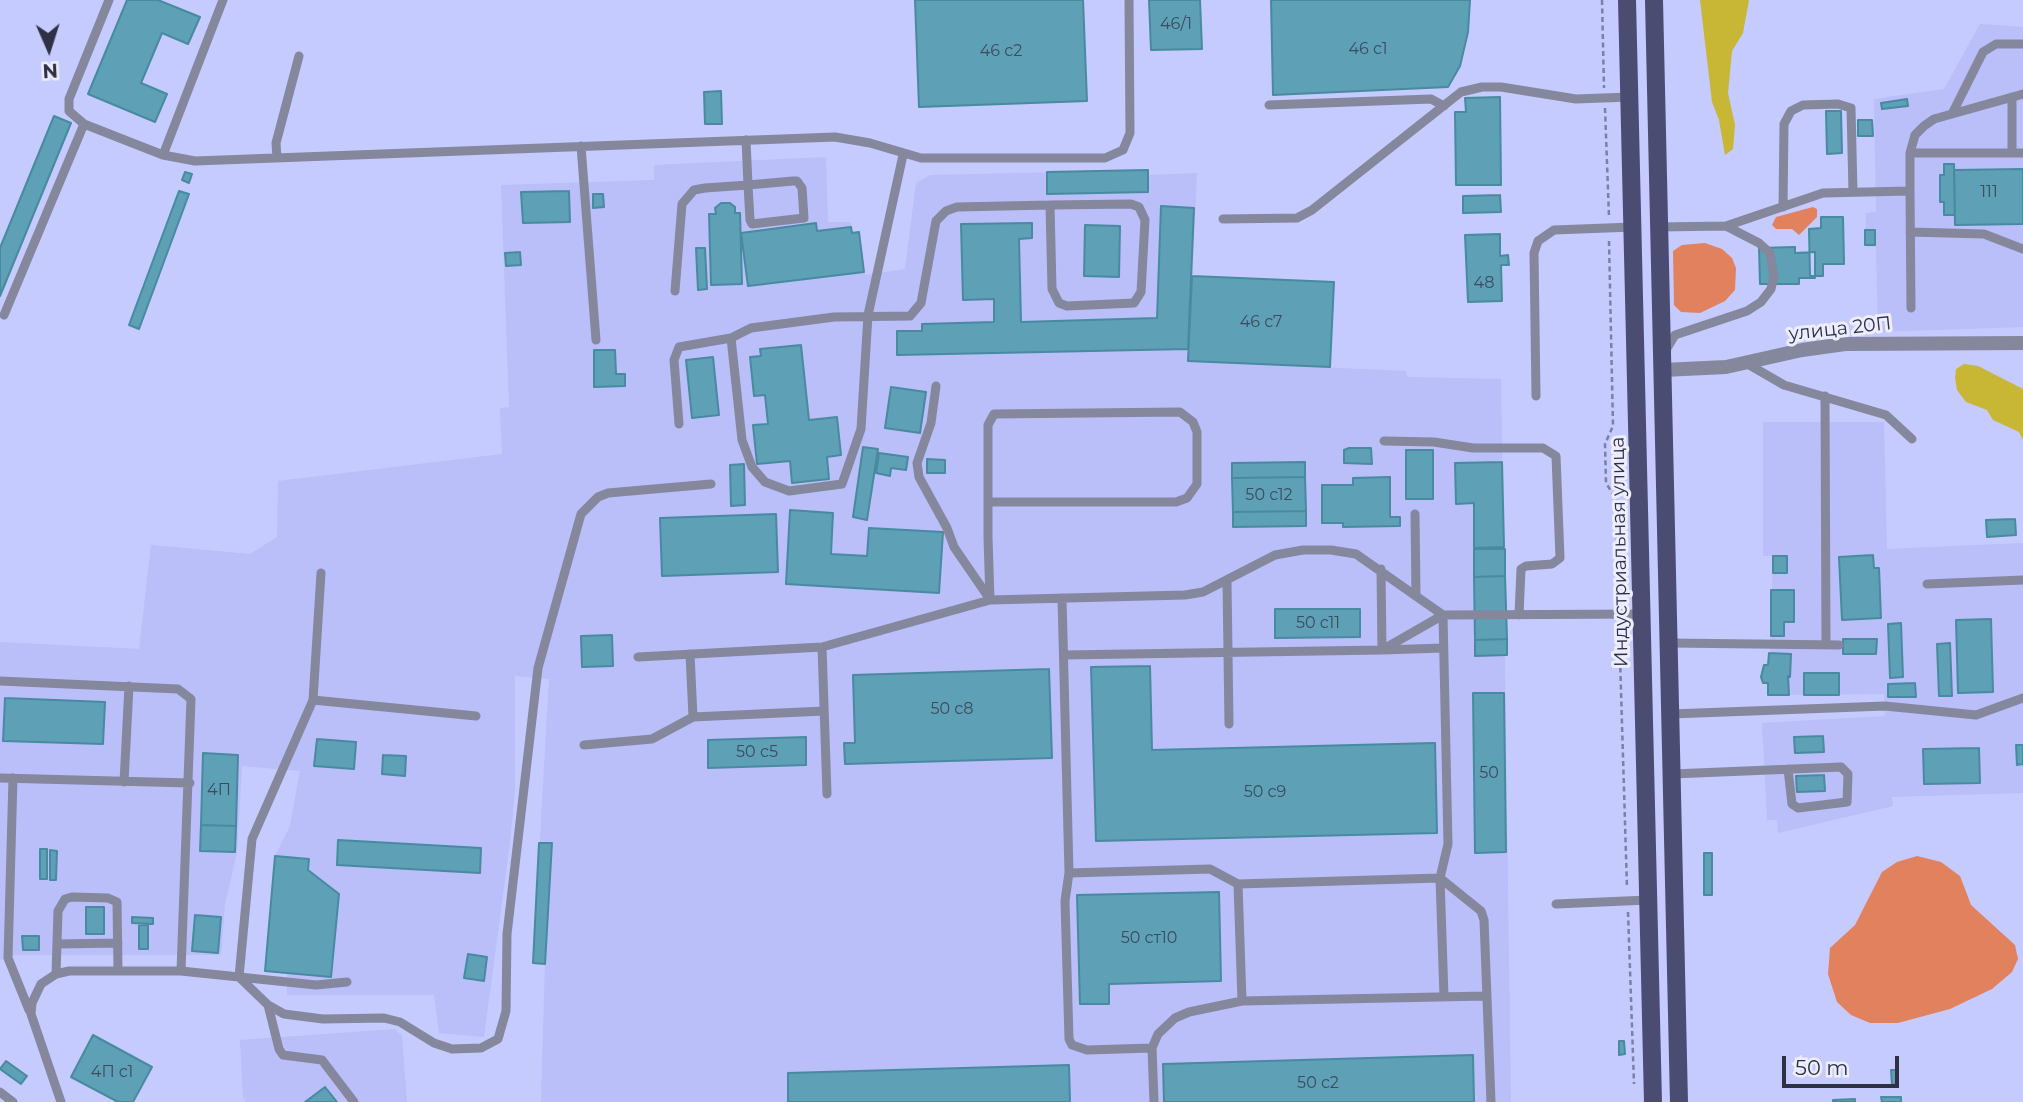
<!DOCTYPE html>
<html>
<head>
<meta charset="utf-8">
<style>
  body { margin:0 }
  #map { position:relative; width:2023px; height:1102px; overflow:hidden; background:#c5caff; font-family:Montserrat,sans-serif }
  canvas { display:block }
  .north { position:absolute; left:14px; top:14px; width:70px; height:70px; -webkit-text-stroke:5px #eceeff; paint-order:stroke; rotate:177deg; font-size:19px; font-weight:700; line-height:28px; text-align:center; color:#2f3045 }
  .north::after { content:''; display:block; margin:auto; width:24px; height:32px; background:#2f3045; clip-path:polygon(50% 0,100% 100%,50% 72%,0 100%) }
  .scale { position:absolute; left:1782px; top:1056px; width:117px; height:32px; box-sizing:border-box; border:4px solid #2f3045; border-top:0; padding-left:9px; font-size:21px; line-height:24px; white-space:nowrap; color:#2f3045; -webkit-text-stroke:5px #eceeff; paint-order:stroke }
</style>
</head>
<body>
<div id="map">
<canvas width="2023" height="1102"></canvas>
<div class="north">N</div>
<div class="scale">50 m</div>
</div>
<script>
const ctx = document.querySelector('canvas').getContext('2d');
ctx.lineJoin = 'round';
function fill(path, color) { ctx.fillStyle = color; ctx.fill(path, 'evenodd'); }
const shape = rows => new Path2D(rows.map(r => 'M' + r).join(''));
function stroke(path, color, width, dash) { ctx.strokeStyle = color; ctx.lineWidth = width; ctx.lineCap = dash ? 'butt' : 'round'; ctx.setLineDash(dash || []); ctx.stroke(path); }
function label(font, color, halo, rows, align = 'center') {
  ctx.font = font + ' Montserrat,sans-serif'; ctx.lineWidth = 6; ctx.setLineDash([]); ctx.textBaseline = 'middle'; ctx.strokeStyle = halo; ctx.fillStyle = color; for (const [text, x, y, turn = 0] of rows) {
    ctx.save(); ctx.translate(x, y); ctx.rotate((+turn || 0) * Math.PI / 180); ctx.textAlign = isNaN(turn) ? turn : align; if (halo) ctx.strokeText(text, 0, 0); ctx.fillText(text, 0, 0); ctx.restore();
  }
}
fill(shape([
  [1980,24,2023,27,2023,327,1878,332,1876,247,1865,246,1866,213,1876,212,1874,99,1944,89],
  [826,157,828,222,851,222,852,233,859,232,865,275,905,269,916,183,930,175,1148,170,1148,175,1197,173,1189,361,1406,371,1407,377,1501,379,1511,1102,541,1102,545,964,533,963,549,679,537,678,515,676,515,791,510,842,484,1037,439,1033,434,995,287,995,287,974,265,971,275,856,290,826,300,771,242,766,237,853,225,904,221,955,16,955,0,960,0,642,139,649,151,545,250,554,277,537,278,481,502,454,500,408,509,407,501,185,654,180,654,165],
  [1763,422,1884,422,1887,549,2023,543,2023,793,1892,797,1893,806,1778,833,1777,820,1767,820,1762,723,1885,716,1884,694,1768,695,1768,684,1763,683,1761,671,1764,665,1768,665,1770,653,1773,556,1763,556],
  [395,1029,402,1036,407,1102,246,1102,243,1098,240,1040]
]), '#babef9');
fill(shape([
  [1813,207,1817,209,1817,217,1799,235,1792,229,1776,229,1772,225,1776,217],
  [1705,243,1722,249,1732,258,1736,268,1735,290,1725,301,1700,313,1681,312,1674,305,1673,251,1682,245],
  [1917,856,1941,862,1960,876,1971,905,2015,945,2018,959,2012,972,1992,989,1950,1009,1898,1023,1870,1023,1851,1015,1837,1002,1828,974,1830,948,1855,925,1882,872,1897,862]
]), '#e1815d');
fill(shape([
  [1700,0,1749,0,1743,33,1732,51,1728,93,1735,125,1733,149,1725,155,1719,120,1712,102],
  [1964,364,1978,366,2023,389,2023,440,2019,432,1993,420,1987,410,1966,402,1957,390,1955,378,1956,369]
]), '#c8b635');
const building = shape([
  [127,0,158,0,200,17,188,44,162,33,141,83,167,94,155,122,88,94,127,0],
  [915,0,1083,0,1087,101,919,107,915,0],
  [1149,0,1200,0,1202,49,1151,50,1149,0],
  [1271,0,1470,0,1468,32,1460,66,1448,87,1273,95,1271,0],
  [721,91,722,124,705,124,704,92,721,91],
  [1500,97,1501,185,1456,185,1455,112,1466,112,1465,98,1500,97],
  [1907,99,1908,106,1882,109,1881,103,1907,99],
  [1826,111,1841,111,1842,153,1827,154,1826,111],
  [54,116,71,123,0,296,0,248,54,116],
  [1858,120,1872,120,1873,136,1858,136,1858,120],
  [1944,164,1954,164,1955,215,1944,215,1944,202,1940,202,1940,175,1944,175,1944,164],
  [2023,169,2023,224,1955,225,1954,170,2023,169],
  [1148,170,1148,192,1047,194,1047,172,1148,170],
  [185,172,192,174,189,183,182,180,185,172],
  [179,191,189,194,139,329,129,325,179,191],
  [569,191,570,222,523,223,521,192,569,191],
  [593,194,603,194,604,207,593,208,593,194],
  [1500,195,1501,212,1463,213,1463,196,1500,195],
  [721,203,730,203,735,207,735,213,740,213,742,284,711,285,709,214,716,214,715,208,721,203],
  [1161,206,1194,208,1188,349,897,355,897,331,922,331,922,324,994,322,994,299,963,300,961,224,1032,223,1032,238,1019,239,1021,322,1157,318,1161,206],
  [1821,217,1843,217,1844,264,1823,264,1823,276,1810,276,1809,229,1821,228,1821,217],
  [816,223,817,231,851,227,852,233,859,232,864,272,748,286,741,233,816,223],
  [1085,225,1120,226,1119,277,1084,276,1085,225],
  [1865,230,1875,230,1875,245,1865,245,1865,230],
  [1500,234,1500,256,1508,255,1509,265,1501,265,1502,301,1468,302,1465,235,1500,234],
  [1795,247,1795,253,1815,252,1815,278,1799,278,1799,284,1760,284,1759,248,1795,247],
  [696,248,705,248,707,289,698,290,696,248],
  [520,252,521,265,506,266,505,253,520,252],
  [1192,276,1334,282,1330,367,1188,361,1192,276],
  [801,345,809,420,837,417,841,455,827,457,829,479,792,483,790,461,757,464,753,425,768,424,765,395,754,396,750,357,761,356,760,349,801,345],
  [594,350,615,350,616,374,625,374,625,386,594,387,594,350],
  [713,357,719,415,692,418,686,360,713,357],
  [891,387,926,392,920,433,885,428,891,387],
  [863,447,878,449,867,520,853,517,863,447],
  [1349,448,1371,448,1372,464,1344,463,1344,450,1349,448],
  [1406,450,1433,450,1433,499,1406,499,1406,450],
  [879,453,908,457,906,470,891,468,890,476,876,473,879,453],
  [927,459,945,460,945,473,927,473,927,459],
  [1305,462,1305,477,1232,478,1232,463,1305,462],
  [1502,462,1504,547,1474,548,1474,503,1456,504,1455,463,1502,462],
  [744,464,745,505,731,506,730,465,744,464],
  [1305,477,1306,511,1233,512,1232,478,1305,477],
  [1390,477,1390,517,1400,517,1400,526,1343,527,1343,523,1322,523,1322,485,1353,485,1353,478,1390,477],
  [790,510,833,513,831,554,867,556,869,528,943,532,939,593,786,584,790,510],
  [1306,511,1306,526,1233,527,1233,512,1306,511],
  [776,514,778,572,662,576,660,518,776,514],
  [2015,519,2016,535,1987,537,1986,520,2015,519],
  [1474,549,1505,549,1505,576,1474,577,1474,549],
  [1873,555,1874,568,1879,568,1881,618,1842,620,1839,557,1873,555],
  [1773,556,1787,556,1787,573,1773,573,1773,556],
  [1505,576,1507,639,1475,640,1474,577,1505,576],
  [1771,590,1794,590,1794,622,1784,622,1784,636,1771,636,1771,590],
  [1275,609,1360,609,1360,637,1275,638,1275,609],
  [1991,619,1993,692,1958,693,1956,620,1991,619],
  [1901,623,1903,677,1890,678,1888,624,1901,623],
  [612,635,613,666,582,667,581,636,612,635],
  [1507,639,1507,655,1475,656,1475,640,1507,639],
  [1843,639,1877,639,1876,654,1843,654,1843,639],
  [1950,643,1952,696,1939,696,1937,644,1950,643],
  [1769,653,1791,654,1790,677,1788,676,1789,695,1768,695,1768,683,1763,683,1761,677,1764,665,1768,665,1769,653],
  [1150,666,1152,750,1435,743,1437,833,1096,841,1091,667,1150,666],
  [1049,669,1052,758,845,764,844,743,855,743,853,675,1049,669],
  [1804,673,1839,673,1839,695,1804,695,1804,673],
  [1915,683,1916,697,1888,697,1888,684,1915,683],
  [1473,693,1504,693,1506,852,1475,853,1473,693],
  [5,698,105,702,103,744,3,741,5,698],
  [1823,736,1824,752,1795,753,1794,737,1823,736],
  [806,737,806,765,708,768,708,740,806,737],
  [317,739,356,742,354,769,314,766,317,739],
  [2016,745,2023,745,2023,764,2017,765,2016,745],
  [1979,748,1980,783,1924,784,1923,749,1979,748],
  [203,753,238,755,236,826,201,825,203,753],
  [383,755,406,756,405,776,382,774,383,755],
  [1824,775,1825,791,1797,792,1796,776,1824,775],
  [201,825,236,826,235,852,200,851,201,825],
  [338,840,481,848,480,873,337,865,338,840],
  [539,843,552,843,545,964,533,963,539,843],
  [40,849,47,849,47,879,40,879,40,849],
  [50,850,57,851,56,880,50,880,50,850],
  [1704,853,1712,853,1712,895,1704,895,1704,853],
  [275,856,309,859,308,870,339,894,331,977,265,971,275,856],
  [1219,892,1221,981,1109,984,1109,1004,1080,1004,1077,895,1219,892],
  [86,907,104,907,104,934,86,934,86,907],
  [195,915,221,917,218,953,192,951,195,915],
  [132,917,153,918,153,924,132,923,132,917],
  [139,925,148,925,148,949,139,949,139,925],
  [22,936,39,936,39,950,23,950,22,936],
  [468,954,487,957,484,981,464,978,468,954],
  [93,1035,152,1067,133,1102,118,1102,71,1077,93,1035],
  [1619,1041,1624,1041,1625,1054,1619,1055,1619,1041],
  [1473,1055,1474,1102,1164,1102,1163,1064,1473,1055],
  [6,1061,27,1076,21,1084,0,1069,6,1061],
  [1069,1065,1070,1102,788,1102,788,1073,1069,1065],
  [1891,1070,1897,1070,1898,1084,1892,1085,1891,1070],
  [325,1087,337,1102,305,1102,325,1087],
  [1881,1097,1901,1097,1901,1102,1882,1102,1881,1097],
  [1855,1099,1855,1102,1833,1102,1833,1100,1855,1099]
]);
fill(building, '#5ea0b5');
stroke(building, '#488a9f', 2);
stroke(shape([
  [1602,0,1604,88],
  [1605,108,1609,217],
  [1609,241,1613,426,1605,444,1606,483,1616,499,1618,601],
  [1619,625,1627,888],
  [1628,912,1634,1084]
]), '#7d80a6', 2.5, [5, 3.5]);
stroke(shape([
  [109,0,69,99,69,111,84,124,163,155,195,161,835,137,870,143,921,158,1105,158,1123,150,1130,133,1129,0],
  [1269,105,1431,99,1444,106],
  [1952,114,1983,52,1996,44,2023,44],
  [581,146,596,340],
  [1910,153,2023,153],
  [2012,153,2012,97],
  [163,155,223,0],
  [277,158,276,143,299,56],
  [1910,191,1911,308],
  [1783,207,1784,124,1791,111,1803,105,1838,104,1851,108,1853,192],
  [1223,219,1297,218,1312,210,1461,92,1482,87,1501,87,1576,99,1630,97],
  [1659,227,1726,226,1823,193,1910,191,1910,153,1915,135,1924,126,1934,119,2023,94],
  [1910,232,1984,234,2023,249],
  [675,291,682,204,694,190,705,188,748,185,793,181,797,181,802,188,804,218,752,224,750,220,748,185,746,140],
  [4,315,84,124],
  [731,338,742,440,752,467,765,482,789,491,842,484,861,429,868,315,903,155],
  [1666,350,1675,335,1747,311,1761,302,1771,289,1774,276,1770,253,1759,243,1726,226],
  [1746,363,1784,385,1886,415,1912,439],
  [936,386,931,423,917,463,919,477,947,528,954,547,989,598],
  [1536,396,1534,253,1538,241,1554,230,1633,227],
  [1825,396,1826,645],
  [679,424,674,360,679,347,731,338,751,328,834,317,910,316,921,303,936,221,946,211,957,207,1050,205,1131,204,1139,207,1145,220,1141,292,1134,303,1067,306,1059,303,1052,289,1050,205],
  [1384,441,1434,442,1473,448,1543,448,1556,456,1560,558,1552,564,1526,566,1521,569,1519,615],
  [988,502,1176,502,1187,498,1197,484,1197,432,1193,422,1180,412,994,414,988,425,988,537,990,600],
  [1415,514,1416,596],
  [1381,569,1382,650,1443,648],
  [1227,582,1229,724],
  [1927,584,2023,580],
  [1062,598,1069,873,1210,869,1238,884,1440,878,1481,911,1484,920,1491,1102],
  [1443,615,1448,844,1440,878,1444,997],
  [1670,643,1839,645],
  [690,654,693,717],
  [1064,655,1382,650,1443,615,1643,614],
  [638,657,822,647],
  [0,681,178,689,191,699,181,971],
  [313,700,321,573],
  [1671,714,1885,706,1976,715,2023,698],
  [584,745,652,739,693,717,824,711],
  [1673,774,1841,767,1848,774,1847,802,1798,808,1792,804,1788,769],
  [0,778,190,783],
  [13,778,8,958,29,1010],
  [124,782,129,686],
  [827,794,822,647,990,600,1185,595,1203,592,1275,555,1303,550,1331,550,1356,554,1443,615],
  [1069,873,1065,901,1069,1039,1072,1045,1087,1050,1152,1048,1158,1034,1175,1018,1189,1012,1242,1001],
  [1238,884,1242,1001,1487,996],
  [1556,904,1648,900],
  [57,944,118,943],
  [56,974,58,911,65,899,72,897,108,898,117,902,118,970],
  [347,982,316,985,239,977,252,839,313,700,476,716],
  [268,1005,279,1049,283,1055,322,1060,354,1102],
  [1152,1048,1154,1102],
  [0,1092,13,1102],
  [61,1102,31,1014,32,1003,41,984,56,974,69,971,181,971,239,977,268,1005,284,1014,323,1019,384,1018,400,1022,434,1043,452,1049,481,1048,498,1039,506,1011,507,934,538,668,581,514,598,497,608,493,711,484]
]), '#85879d', 9);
stroke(shape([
  [1663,370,1726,367,1802,350,1845,344,2023,343]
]), '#85879d', 14);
stroke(shape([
  [1627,0,1653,1102],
  [1654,0,1679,1102]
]), '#4a4c72', 18);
label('16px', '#3b4c61', null, [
  ["46/1",1176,24],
  ["46 с1",1368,49],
  ["46 с2",1001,51],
  ["111",1989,192],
  ["48",1484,283],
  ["46 с7",1261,322],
  ["50 с12",1269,495],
  ["50 с11",1318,623],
  ["50 с8",952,709],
  ["50 с5",757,752],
  ["50",1489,773],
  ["4П",219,790],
  ["50 с9",1265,792],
  ["50 ст10",1149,938],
  ["4П с1",112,1072],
  ["50 с2",1318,1083]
]);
label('19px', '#2f3045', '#eceeff', [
  ["улица 20П",1840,329,-6],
  ["Индустриальная улица",1620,552,-91]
]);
</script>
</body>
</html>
